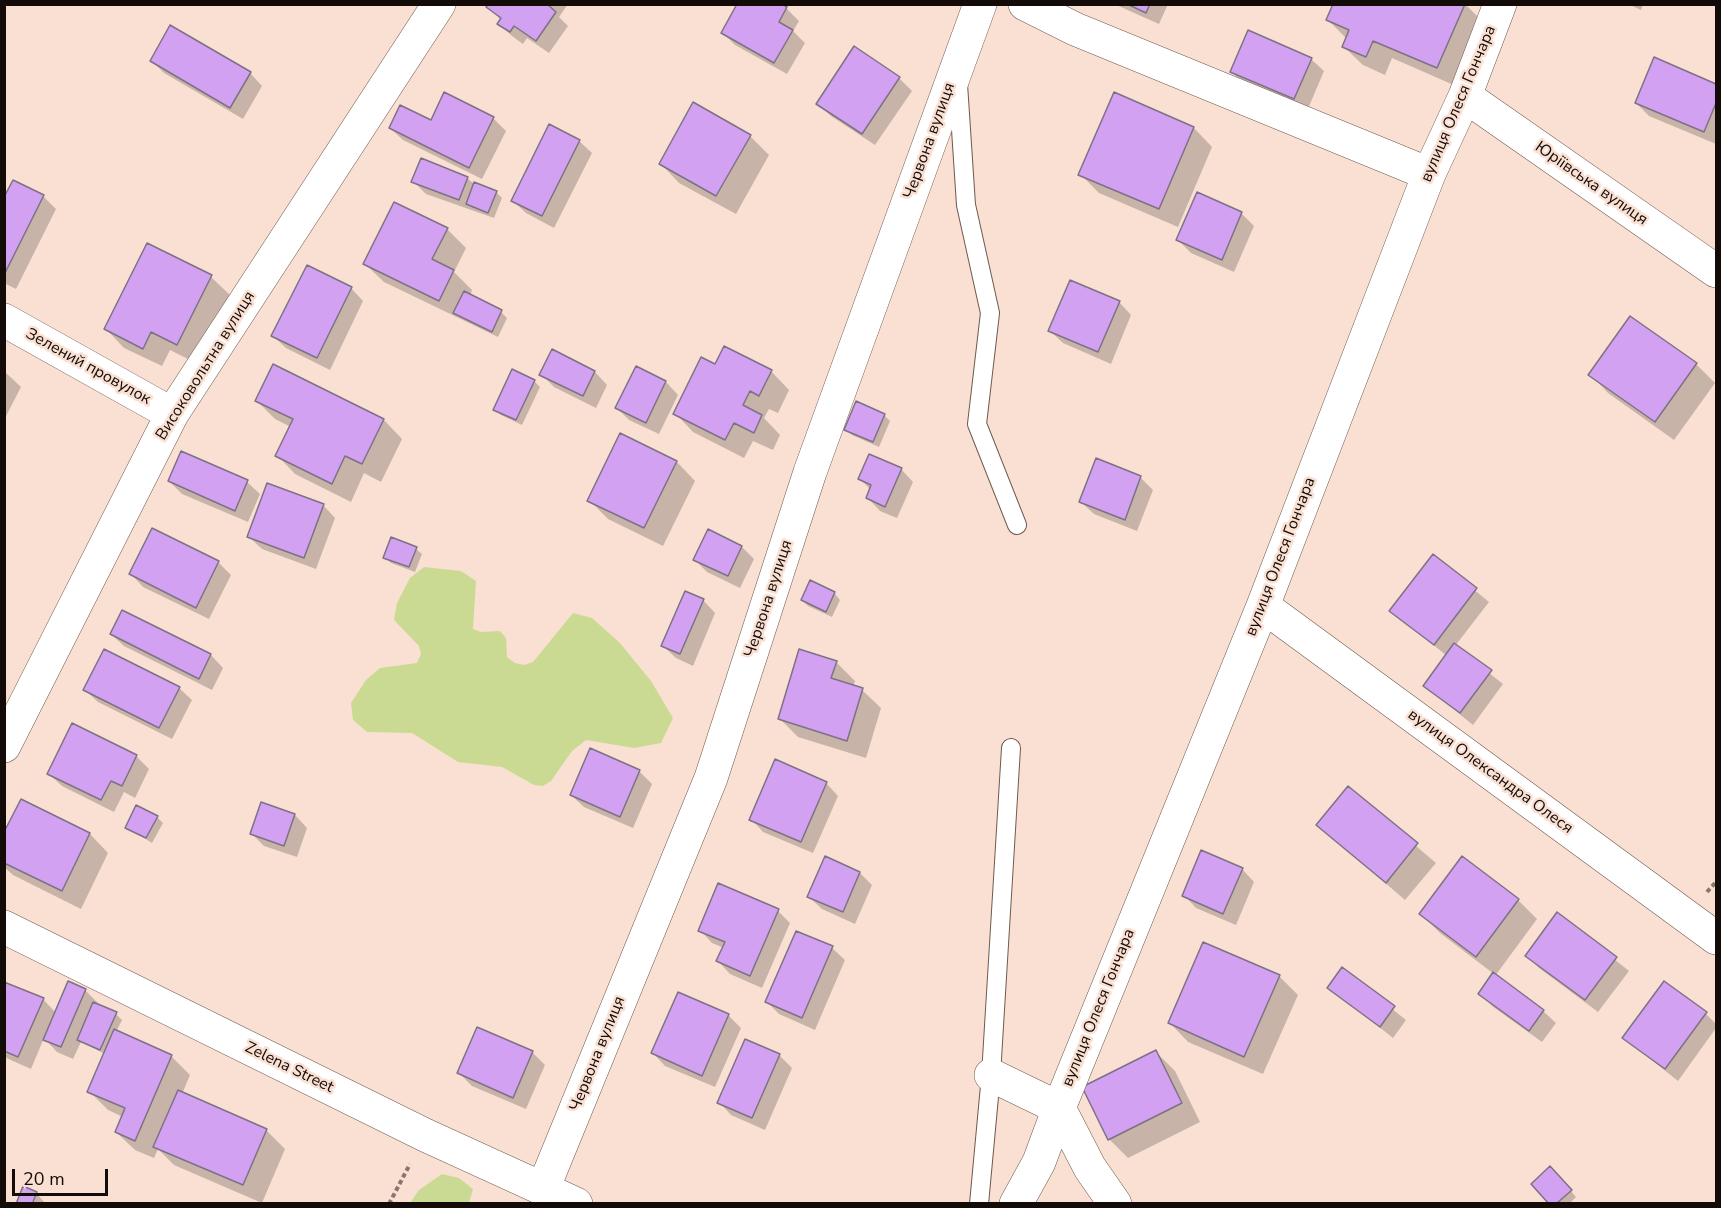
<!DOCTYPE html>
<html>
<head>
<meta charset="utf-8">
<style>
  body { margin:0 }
  #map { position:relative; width:1721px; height:1208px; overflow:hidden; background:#fae0d3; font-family:"Nunito Sans",sans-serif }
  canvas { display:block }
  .frame { position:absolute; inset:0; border:6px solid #130b07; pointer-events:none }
  .scale { position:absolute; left:12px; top:1169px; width:96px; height:27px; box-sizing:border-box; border:3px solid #130b07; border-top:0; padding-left:8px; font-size:18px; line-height:21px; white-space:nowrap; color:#130b07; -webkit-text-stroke:4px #fae0d3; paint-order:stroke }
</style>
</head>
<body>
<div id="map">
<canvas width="1721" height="1208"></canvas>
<div class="frame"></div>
<div class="scale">20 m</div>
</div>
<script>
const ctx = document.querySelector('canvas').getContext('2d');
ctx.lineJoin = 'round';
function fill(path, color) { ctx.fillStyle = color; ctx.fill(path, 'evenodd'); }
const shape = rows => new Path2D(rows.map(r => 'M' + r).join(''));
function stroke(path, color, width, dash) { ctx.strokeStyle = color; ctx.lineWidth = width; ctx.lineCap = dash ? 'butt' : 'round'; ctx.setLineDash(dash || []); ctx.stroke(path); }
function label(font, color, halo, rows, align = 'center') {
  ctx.font = font + ' "Nunito Sans",sans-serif'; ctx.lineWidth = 5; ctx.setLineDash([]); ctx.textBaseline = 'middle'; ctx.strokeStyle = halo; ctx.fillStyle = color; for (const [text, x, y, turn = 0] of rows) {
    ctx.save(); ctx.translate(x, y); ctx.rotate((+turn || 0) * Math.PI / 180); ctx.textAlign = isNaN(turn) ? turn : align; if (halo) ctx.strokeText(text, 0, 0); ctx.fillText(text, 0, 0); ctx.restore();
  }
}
fill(shape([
  [424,567,461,571,476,581,473,629,481,632,500,631,506,638,507,657,515,663,524,665,533,662,573,613,592,618,620,643,651,681,673,718,661,743,634,748,586,740,572,751,551,781,543,786,534,785,502,767,458,762,412,733,367,732,353,720,351,703,366,680,380,668,417,663,421,654,419,646,394,620,397,603,410,578],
  [442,1174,459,1178,473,1189,469,1203,410,1203,419,1190]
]), '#cada93');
fill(shape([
  [490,4,568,4,559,17,568,26,549,53,527,38,523,44,512,36,499,24,501,20,488,7],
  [1114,4,1168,4,1159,24],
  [1334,4,1465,4,1484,23,1456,86,1392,58,1385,75,1363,65,1344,47,1347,39,1328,20],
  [1628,4,1643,4,1641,10],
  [786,8,799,21,793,31,805,43,787,74,735,45,723,33],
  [1311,59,1324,71,1307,111,1244,84,1232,72],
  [1655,59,1716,85,1716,144,1649,116,1636,103],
  [151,60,250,73,262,86,243,119,164,73],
  [899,78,912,91,875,145,831,116,818,103],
  [493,118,506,131,482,179,403,140,390,128],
  [1194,128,1212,147,1178,227,1099,193,1080,174],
  [750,136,769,155,736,214,679,183,661,164],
  [579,141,592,153,554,228,526,213,513,201],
  [467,178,475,185,496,192,502,198,494,218,426,194,413,181],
  [43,196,56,209,16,289,4,283,4,200],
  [1241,213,1254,226,1234,272,1191,253,1178,240],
  [447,229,466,248,454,272,472,290,470,296,501,312,507,318,498,337,384,282,365,264],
  [211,277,230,295,196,363,170,350,162,366,124,348,106,329],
  [351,288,363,301,330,370,286,348,273,336],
  [1119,302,1131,315,1111,364,1063,343,1050,331],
  [553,351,595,372,607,385,596,408,554,387,541,374],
  [1696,364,1715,383,1674,440,1608,393,1590,374],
  [273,366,384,420,402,439,381,482,364,473,351,502,295,474,277,455,291,427,275,419,256,400],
  [716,366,771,371,789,390,778,413,769,409,764,418,780,435,773,450,753,441,744,458,693,432,675,413],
  [637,368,666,382,678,395,659,434,629,420,617,408],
  [4,371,21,387,4,420],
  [534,381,540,387,522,425,501,415,495,409],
  [884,415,890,421,879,447,852,435,846,429],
  [621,435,677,462,695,481,663,546,608,519,589,500],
  [901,469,913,482,897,518,880,511,868,498,871,490,860,479],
  [1140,477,1153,490,1137,531,1094,514,1081,502],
  [169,481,247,482,260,494,248,522,182,494],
  [323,505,335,518,316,569,262,549,249,537],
  [153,530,218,562,231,575,209,619,143,587,131,574],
  [742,547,754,559,740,588,707,572,695,560],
  [416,549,422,554,415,572,391,563,385,557],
  [1433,556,1489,602,1455,646,1503,684,1473,725,1425,686,1447,656,1391,611],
  [811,582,835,594,840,600,832,617,808,606,802,600],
  [703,600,715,613,693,666,676,658,663,646],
  [122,612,211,655,223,668,212,690,124,646,111,634],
  [836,662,855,681,853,687,862,690,881,708,866,758,798,737,779,718],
  [179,688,192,700,172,739,98,702,85,690],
  [136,756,149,769,135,798,124,792,114,812,62,786,49,774],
  [639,771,652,784,633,828,584,807,571,795],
  [826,783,838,796,813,853,763,832,751,819],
  [1348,788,1436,863,1405,900,1318,825],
  [22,801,90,834,108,853,81,909,13,875,4,867,4,836],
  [262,804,295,815,307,828,297,857,264,846,252,834],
  [157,817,163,823,152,843,127,827],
  [826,858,860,873,872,885,855,924,822,909,809,897],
  [1462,859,1518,900,1537,919,1495,976,1543,1011,1556,1023,1542,1042,1492,1006,1480,993,1494,974,1440,933,1421,914],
  [1242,869,1254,882,1236,925,1196,908,1184,895],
  [778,911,790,923,762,988,730,974,718,961,724,948,712,943,700,930],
  [1558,914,1629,971,1598,1012,1539,968,1527,956],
  [797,933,832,948,845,960,815,1030,779,1014,767,1002],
  [1342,969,1406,1020,1393,1038,1329,987],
  [1279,976,1298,995,1263,1074,1188,1042,1170,1023],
  [4,982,43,999,56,1013,85,990,98,1003,97,1005,116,1014,122,1020,116,1032,171,1056,190,1075,182,1094,266,1130,285,1149,262,1203,174,1165,158,1149,154,1158,135,1150,116,1132,123,1117,108,1110,89,1091,105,1054,81,1042,73,1059,57,1052,44,1038,31,1069,4,1057],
  [1706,1014,1716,1024,1716,1028,1678,1081,1624,1038],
  [728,1015,741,1028,715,1087,665,1066,653,1053],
  [532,1052,545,1065,526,1109,472,1086,459,1073],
  [1156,1052,1175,1071,1200,1122,1128,1158,1109,1139],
  [779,1055,792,1068,765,1130,731,1115,719,1102],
  [1556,1174,1576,1197,1569,1204,1551,1204],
  [36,1193,46,1204,17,1204]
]), '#0003');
const building = shape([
  [488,4,547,4,556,12,536,41,514,26,510,32,497,24,501,18,486,7,488,4],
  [737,4,782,4,787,7,779,22,793,30,774,63,721,33,737,4],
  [1127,4,1150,4,1146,13,1127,4],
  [1333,4,1465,4,1437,68,1373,41,1366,57,1342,47,1349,30,1326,20,1333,4],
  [170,25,251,72,230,108,150,61,170,25],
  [1248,30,1312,58,1294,99,1230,72,1248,30],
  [854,46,900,77,862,134,816,104,854,46],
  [1654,57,1716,84,1716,103,1704,132,1635,103,1654,57],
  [444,92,494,117,469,168,389,128,400,105,431,120,444,92],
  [1114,92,1194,127,1159,209,1078,175,1114,92],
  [693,102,751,135,716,196,659,164,693,102],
  [549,124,580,140,542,216,511,201,549,124],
  [421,158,468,177,459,200,411,182,421,158],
  [13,180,44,195,4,275,4,197,13,180],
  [474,182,497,191,488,213,466,204,474,182],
  [1197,192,1242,212,1222,260,1176,240,1197,192],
  [394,202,448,228,432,259,454,270,439,301,363,264,394,202],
  [147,243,212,275,177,345,151,332,143,349,104,329,147,243],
  [307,265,352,287,317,358,271,336,307,265],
  [1070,280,1120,301,1098,352,1048,331,1070,280],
  [464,291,502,310,492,332,453,313,464,291],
  [1630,316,1697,363,1655,422,1588,375,1630,316],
  [724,346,772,370,759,396,750,391,743,405,762,415,754,433,734,423,725,440,673,414,701,357,715,364,724,346],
  [552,349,595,371,583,396,539,375,552,349],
  [273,364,384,419,362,464,345,456,332,484,275,456,293,419,255,401,273,364],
  [636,366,666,381,646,423,615,408,636,366],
  [512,369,535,380,516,420,493,410,512,369],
  [856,401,885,414,873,442,844,430,856,401],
  [620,433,677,461,644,528,587,501,620,433],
  [181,451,248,480,235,511,168,481,181,451],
  [869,454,902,468,885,507,866,498,871,485,858,479,869,454],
  [1096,458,1141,476,1125,520,1079,502,1096,458],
  [267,483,324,504,304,558,247,537,267,483],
  [152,528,219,561,196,608,129,574,152,528],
  [708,529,742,546,728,576,693,560,708,529],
  [391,537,417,547,409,567,383,558,391,537],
  [1433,554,1477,588,1434,645,1389,611,1433,554],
  [810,580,835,592,826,612,801,600,810,580],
  [685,591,704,599,680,654,661,646,685,591],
  [122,610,211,654,199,679,110,634,122,610],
  [1454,643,1492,670,1460,713,1423,686,1454,643],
  [104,649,180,687,159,728,83,690,104,649],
  [799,649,837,661,831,678,863,688,847,741,778,719,799,649],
  [72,723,137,755,122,786,111,781,101,800,47,774,72,723],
  [590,748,640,770,620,817,570,795,590,748],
  [775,759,827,782,801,842,749,820,775,759],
  [1348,786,1418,843,1386,883,1316,825,1348,786],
  [21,799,90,833,62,891,4,863,4,832,21,799],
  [261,802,295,814,284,846,250,834,261,802],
  [136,805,158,816,146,838,125,828,136,805],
  [1201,850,1243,868,1223,914,1182,896,1201,850],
  [825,856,860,872,843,912,807,897,825,856],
  [1462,856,1519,899,1476,957,1419,914,1462,856],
  [718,883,779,909,750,976,716,961,725,942,698,931,718,883],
  [1557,912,1617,957,1585,1000,1525,956,1557,912],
  [796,931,833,946,802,1018,765,1002,796,931],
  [1203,942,1280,975,1244,1057,1168,1023,1203,942],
  [1342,967,1395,1006,1380,1027,1327,988,1342,967],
  [1493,972,1544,1010,1529,1031,1478,994,1493,972],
  [68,981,86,989,61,1047,43,1040,68,981],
  [1664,981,1707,1012,1665,1069,1622,1038,1664,981],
  [4,982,44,998,18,1057,4,1051,4,982],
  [678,992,729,1014,702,1076,651,1053,678,992],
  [93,1002,117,1012,100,1050,77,1040,93,1002],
  [477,1027,533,1051,513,1098,457,1073,477,1027],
  [114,1029,172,1055,135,1141,115,1132,125,1108,87,1092,114,1029],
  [745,1039,780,1054,752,1118,717,1103,745,1039],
  [1156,1050,1182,1103,1108,1140,1082,1087,1156,1050],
  [178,1090,267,1129,243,1185,153,1147,178,1090],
  [1550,1166,1572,1190,1556,1204,1549,1204,1531,1184,1550,1166],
  [23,1186,37,1192,33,1202,35,1204,16,1204,23,1186]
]);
fill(building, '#d2a1f1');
stroke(building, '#7d7185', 1.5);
const lane = shape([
  [958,84,966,205,990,313,977,424,1017,525],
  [979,1204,991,1075,1011,748]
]);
const street = shape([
  [1025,4,1075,29,1429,174],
  [1465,96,1716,271],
  [4,320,172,414],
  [1263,606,1716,938],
  [4,746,172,414,439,4],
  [4,927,425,1135,576,1204],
  [991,1075,1059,1108,1090,1168,1115,1204],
  [543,1189,711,778,810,472,980,4],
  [1016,1204,1039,1162,1059,1108,1263,606,1429,174,1465,96,1500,4]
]);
stroke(lane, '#6f5a4e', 20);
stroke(street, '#6f5a4e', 34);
stroke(shape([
  [1707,892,1716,882],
  [389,1204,410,1164]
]), '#89776f', 4, [4.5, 3]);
stroke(lane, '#fff', 18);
stroke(street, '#fff', 33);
label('16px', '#130b07', '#fae0d3', [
  ["вулиця Олеся Гончара",1459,104,-67],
  ["Червона вулиця",930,141,-70],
  ["Юріївська вулиця",1591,184,35],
  ["Високовольтна вулиця",206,366,-58],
  ["Зелений провулок",88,367,29],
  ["вулиця Олеся Гончара",1281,557,-69],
  ["Червона вулиця",769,599,-72],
  ["вулиця Олександра Олеся",1490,772,36],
  ["вулиця Олеся Гончара",1099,1008,-68],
  ["Червона вулиця",598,1054,-68],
  ["Zelena Street",289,1068,26]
]);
</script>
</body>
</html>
